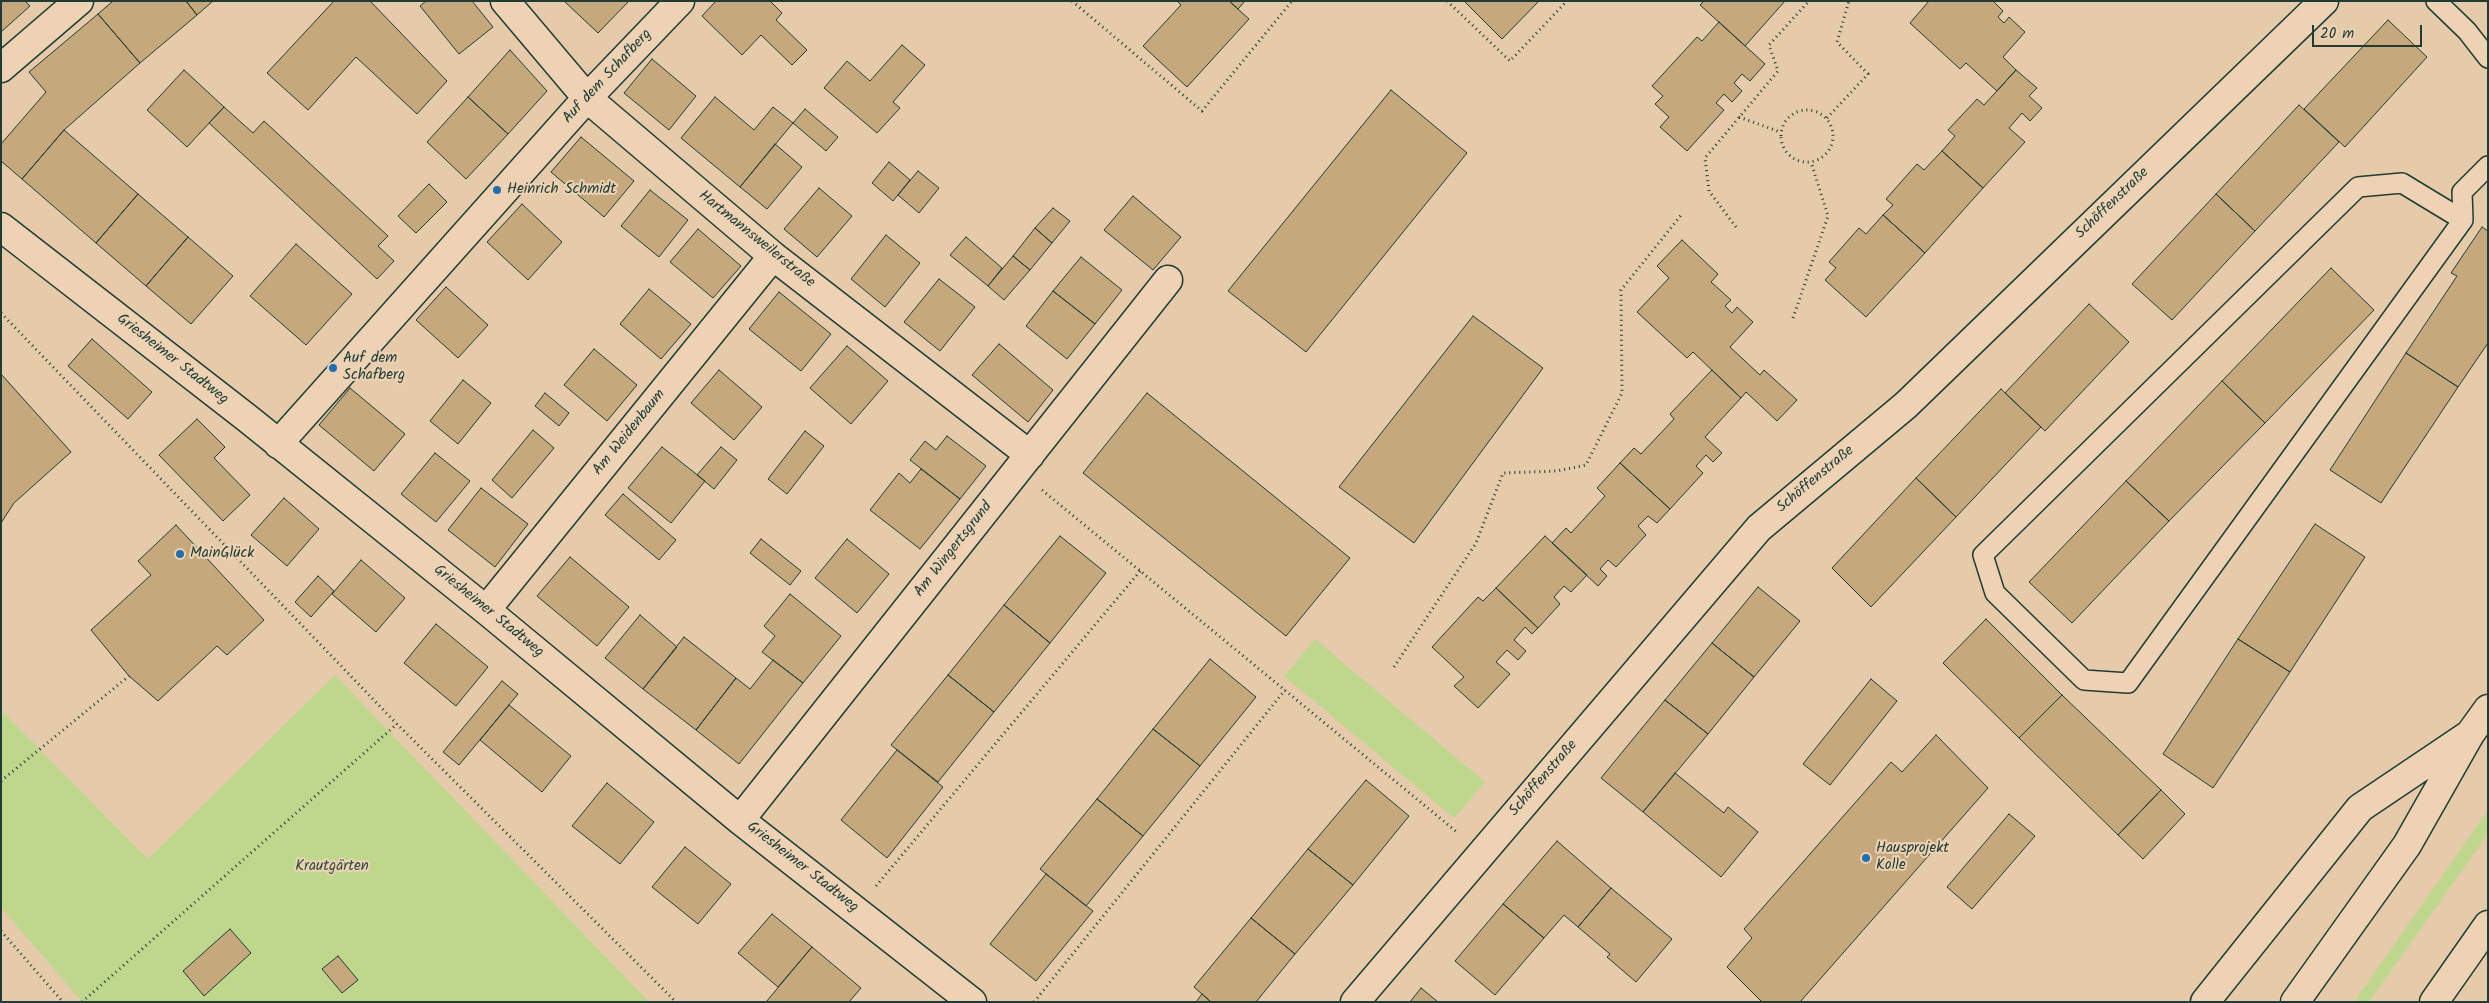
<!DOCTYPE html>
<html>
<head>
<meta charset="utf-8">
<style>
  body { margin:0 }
  #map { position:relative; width:2489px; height:1003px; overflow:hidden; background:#e6cbaa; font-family:Kalam,sans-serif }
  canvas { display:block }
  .frame { position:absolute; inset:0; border:2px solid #1f3d34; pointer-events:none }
  .scale { position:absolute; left:2312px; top:25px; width:110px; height:22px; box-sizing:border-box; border:2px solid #1f3d34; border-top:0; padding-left:6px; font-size:15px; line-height:18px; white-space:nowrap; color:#1f3d34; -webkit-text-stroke:4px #edd2b4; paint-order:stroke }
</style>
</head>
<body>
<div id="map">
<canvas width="2489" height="1003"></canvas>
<div class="frame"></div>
<div class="scale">20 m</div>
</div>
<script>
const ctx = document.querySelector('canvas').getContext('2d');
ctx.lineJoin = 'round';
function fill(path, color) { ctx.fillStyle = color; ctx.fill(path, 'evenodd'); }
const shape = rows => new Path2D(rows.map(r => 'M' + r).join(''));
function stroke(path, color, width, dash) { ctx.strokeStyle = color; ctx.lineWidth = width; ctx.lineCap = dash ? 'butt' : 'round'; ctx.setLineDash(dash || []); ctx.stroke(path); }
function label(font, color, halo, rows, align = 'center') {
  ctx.font = font + ' Kalam,sans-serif'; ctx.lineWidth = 4; ctx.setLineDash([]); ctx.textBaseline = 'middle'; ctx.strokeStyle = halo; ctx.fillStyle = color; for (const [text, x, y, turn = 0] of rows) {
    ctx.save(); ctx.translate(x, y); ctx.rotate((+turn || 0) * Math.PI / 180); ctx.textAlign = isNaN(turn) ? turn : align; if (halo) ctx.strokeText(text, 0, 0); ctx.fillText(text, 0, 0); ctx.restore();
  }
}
fill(shape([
  [1315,639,1485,782,1454,818,1284,676],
  [335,675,649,1002,82,1002,1,907,1,710,148,859],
  [2488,810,2488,834,2369,1002,2354,1002]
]), '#bfd78d');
const building = shape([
  [1,1,25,1,30,6,1,32,1,1],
  [113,1,186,1,197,15,140,63,98,14,113,1],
  [186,1,213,1,197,15,186,1],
  [334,1,370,1,447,81,417,114,356,57,308,110,267,73,334,1],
  [426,1,472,1,493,27,459,54,420,6,426,1],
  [564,1,629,1,598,33,564,1],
  [716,1,770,1,782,13,776,20,807,50,792,65,761,35,742,55,702,16,716,1],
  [1177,1,1229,1,1249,19,1187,87,1143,46,1181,5,1177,1],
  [1229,1,1245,1,1238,9,1229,1],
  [1464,1,1539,1,1502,39,1464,1],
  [1704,1,1785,1,1745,46,1700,5,1704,1],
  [1929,1,1993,1,2003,11,1998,17,2004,23,2009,17,2025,32,2003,57,2016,70,1997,91,1966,63,1960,69,1910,23,1929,1],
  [98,14,140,63,64,130,22,179,1,161,1,144,46,92,29,72,98,14],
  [2388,20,2427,57,2345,147,2304,109,2388,20],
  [1719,22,1765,64,1750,81,1742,74,1734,83,1742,91,1732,102,1724,94,1716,103,1724,110,1687,151,1660,127,1669,117,1655,104,1663,96,1652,86,1697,37,1702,41,1719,22],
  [902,45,925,65,893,102,900,108,877,133,824,88,847,61,870,81,902,45],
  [510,50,547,91,508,134,468,97,510,50],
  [652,59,696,96,669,130,624,93,652,59],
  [184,70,224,107,187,147,147,110,184,70],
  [2016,70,2037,88,2029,96,2042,108,2030,121,2022,113,2009,128,2025,142,1983,188,1942,151,1955,136,1948,130,1977,99,1984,105,2016,70],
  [1391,90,1467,153,1306,352,1228,291,1391,90],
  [468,97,508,134,466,179,427,142,468,97],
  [715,97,754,130,773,107,793,123,740,187,681,138,715,97],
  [2299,105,2339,142,2255,231,2216,194,2299,105],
  [224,107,253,133,264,121,388,236,378,246,394,261,377,279,209,123,224,107],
  [805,109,838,137,826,151,793,123,805,109],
  [64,130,138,194,96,243,22,179,64,130],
  [581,137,634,181,604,217,551,172,581,137],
  [775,144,802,167,767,209,740,187,775,144],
  [1942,151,1983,188,1925,253,1883,215,1893,205,1886,199,1917,164,1924,170,1942,151],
  [889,162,910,180,893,201,872,183,889,162],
  [918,171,939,188,919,213,898,195,918,171],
  [429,184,447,202,416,233,398,216,429,184],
  [819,188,852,216,817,257,784,229,819,188],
  [650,190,688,220,659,257,621,226,650,190],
  [138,194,188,237,146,286,96,243,138,194],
  [2216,194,2255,231,2172,320,2132,284,2216,194],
  [1133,196,1181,237,1153,270,1104,230,1133,196],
  [522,204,562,242,528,280,487,242,522,204],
  [1053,208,1070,221,1052,243,1035,228,1053,208],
  [1883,215,1925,253,1866,317,1825,280,1836,268,1829,262,1859,228,1866,234,1883,215],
  [2482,227,2488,231,2488,343,2458,387,2406,353,2457,276,2451,273,2482,227],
  [1035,228,1052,243,1030,270,1013,256,1035,228],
  [698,229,741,266,713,298,670,262,698,229],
  [886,235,920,263,885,307,851,279,886,235],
  [188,237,233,276,191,324,146,286,188,237],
  [966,237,1002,268,988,286,950,255,966,237],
  [1682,240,1718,274,1711,282,1731,300,1725,306,1732,313,1737,307,1753,322,1730,347,1760,375,1764,370,1797,400,1777,421,1746,392,1741,398,1693,352,1687,358,1637,312,1669,278,1657,266,1682,240],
  [296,244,352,294,306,345,250,296,296,244],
  [1013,256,1030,270,1004,300,988,286,1013,256],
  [1081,257,1122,290,1095,324,1053,291,1081,257],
  [2331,268,2374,310,2265,423,2222,381,2331,268],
  [939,279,975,307,940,351,904,322,939,279],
  [446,287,488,325,458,358,416,320,446,287],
  [649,289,691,324,661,359,620,324,649,289],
  [1053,291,1095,324,1067,359,1026,326,1053,291],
  [779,292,831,334,801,371,749,329,779,292],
  [2089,304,2129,342,2045,431,2005,393,2089,304],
  [1473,316,1543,368,1414,543,1339,487,1473,316],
  [92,339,152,392,128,419,68,366,92,339],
  [999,344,1053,390,1028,422,972,375,999,344],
  [847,346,888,381,851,424,810,388,847,346],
  [594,349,637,385,607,421,564,385,594,349],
  [2406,353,2458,387,2381,503,2330,470,2406,353],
  [719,370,762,407,734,440,691,403,719,370],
  [1712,370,1741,398,1705,437,1722,453,1713,462,1706,455,1696,466,1703,473,1670,509,1620,463,1634,448,1641,454,1674,419,1670,414,1712,370],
  [1,374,71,452,14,503,1,523,1,374],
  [463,380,491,403,458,444,430,421,463,380],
  [2222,381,2265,423,2169,521,2126,481,2222,381],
  [350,388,405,434,374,471,319,425,350,388],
  [2001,389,2041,427,1956,517,1916,478,2001,389],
  [545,393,569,413,559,426,535,406,545,393],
  [1147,393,1350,558,1286,636,1083,473,1147,393],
  [197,419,225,447,214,458,250,495,223,521,159,455,197,419],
  [533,430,554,448,512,498,492,480,533,430],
  [805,431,824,446,787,494,768,479,805,431],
  [947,436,986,466,960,499,910,460,925,441,936,450,947,436],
  [662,447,705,481,671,523,628,488,662,447],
  [721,447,737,460,714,489,697,475,721,447],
  [435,453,470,481,436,522,401,494,435,453],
  [1620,463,1670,509,1657,523,1648,516,1638,526,1646,535,1616,567,1608,560,1600,569,1607,576,1598,586,1552,543,1566,528,1571,533,1605,496,1597,488,1620,463],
  [921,469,960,499,920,549,870,510,899,473,910,483,921,469],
  [1916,478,1956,517,1871,607,1832,568,1916,478],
  [2126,481,2169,521,2072,623,2029,582,2126,481],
  [481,488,528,524,495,567,448,530,481,488],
  [623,494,676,540,659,560,605,515,623,494],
  [284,498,319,529,287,566,251,535,284,498],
  [2315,524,2365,557,2290,672,2238,639,2315,524],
  [176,525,264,620,227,655,217,646,158,701,129,676,91,630,151,575,138,561,176,525],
  [1060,536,1106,573,1050,643,1004,605,1060,536],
  [1545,536,1587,575,1571,592,1564,586,1554,597,1560,604,1538,628,1496,588,1545,536],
  [761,539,801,571,790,585,750,553,761,539],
  [847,539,889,574,857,613,815,578,847,539],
  [570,557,629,607,597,646,537,596,570,557],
  [361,560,405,598,376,632,332,594,361,560],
  [318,576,334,591,311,617,295,602,318,576],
  [1758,587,1800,621,1754,677,1712,643,1758,587],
  [1496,588,1538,628,1532,634,1525,627,1514,640,1526,651,1518,660,1507,650,1496,662,1510,674,1478,708,1454,686,1464,677,1432,647,1478,597,1483,601,1496,588],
  [790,594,841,636,803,683,762,652,775,636,764,626,790,594],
  [1004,605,1050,643,994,712,948,675,1004,605],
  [640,615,677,647,643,689,605,658,640,615],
  [1986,619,2062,695,2019,738,1943,663,1986,619],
  [436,624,488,667,456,706,404,663,436,624],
  [684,637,736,678,696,730,643,689,684,637],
  [2238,639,2290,672,2213,788,2163,754,2238,639],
  [1712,643,1754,677,1708,734,1665,700,1712,643],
  [1210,659,1256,697,1200,766,1153,729,1210,659],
  [773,660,803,683,739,764,696,730,736,678,750,689,773,660],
  [948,675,994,712,938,782,891,745,948,675],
  [1871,679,1897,701,1830,785,1803,764,1871,679],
  [502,681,518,694,459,765,443,752,502,681],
  [2062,695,2161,790,2118,835,2019,738,2062,695],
  [1665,700,1708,734,1643,812,1601,778,1665,700],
  [509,705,571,756,542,792,480,740,509,705],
  [1153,729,1200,766,1143,836,1097,799,1153,729],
  [1936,735,1988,788,1800,1002,1762,1002,1727,967,1752,938,1744,929,1891,762,1902,772,1936,735],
  [897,750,943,787,887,858,841,820,897,750],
  [1675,773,1724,813,1728,807,1758,832,1721,877,1643,812,1675,773],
  [1366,780,1409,816,1353,885,1308,849,1366,780],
  [607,783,654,822,620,864,572,826,607,783],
  [2161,790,2185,814,2143,859,2118,835,2161,790],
  [1097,799,1143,836,1086,906,1040,869,1097,799],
  [2009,814,2035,836,1972,909,1947,887,2009,814],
  [1557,841,1611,888,1578,927,1564,915,1544,938,1503,904,1557,841],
  [685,847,731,884,698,924,652,887,685,847],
  [1308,849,1353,885,1295,954,1251,918,1308,849],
  [1046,874,1093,911,1036,981,990,944,1046,874],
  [1611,888,1672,939,1636,982,1607,957,1610,954,1578,927,1611,888],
  [1503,904,1544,938,1495,995,1455,961,1503,904],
  [772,914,812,947,778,987,738,953,772,914],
  [1251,918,1295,954,1256,1002,1211,1002,1194,987,1251,918],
  [230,929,251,953,204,996,183,971,230,929],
  [812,947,861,988,849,1002,766,1002,812,947],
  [338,956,358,980,342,993,322,969,338,956],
  [1421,988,1438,1002,1410,1002,1421,988],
  [1202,994,1211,1002,1196,1002,1202,994]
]);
fill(building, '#c5a97d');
stroke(building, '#1f3d34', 1);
const lane = shape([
  [2436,1,2467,31,2488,58],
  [2463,220,2402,183,2358,187,1983,555,1995,593,2084,680,2128,683,2463,220,2462,192,2488,166]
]);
const street = shape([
  [505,1,587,98,773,256,1030,455],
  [1,68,79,1],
  [1,227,247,418,486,610,740,820,972,1002],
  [278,444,587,98,680,1],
  [486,610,773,256],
  [740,820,1168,280],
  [1355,1002,1759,528,1906,405,2324,1]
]);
const highway = shape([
  [2205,1002,2360,808,2470,734],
  [2295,1002,2407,845,2470,734,2488,709],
  [2434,1002,2488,925]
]);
stroke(lane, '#1f3d34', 22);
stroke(street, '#1f3d34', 31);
stroke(highway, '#1f3d34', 31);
stroke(shape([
  [1072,1,1202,111,1292,1],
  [1447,1,1510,61,1567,1],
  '1781 136a26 26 0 1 1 52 0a26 26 0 1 1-52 0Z',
  [1739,117,1780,132],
  [1827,118,1868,74,1837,42,1849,1],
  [1736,227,1709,191,1705,158,1778,71,1769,45,1809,1],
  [1,313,397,724,676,1002],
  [1793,318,1828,216,1811,162],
  [1042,490,1458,833],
  [1394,667,1476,543,1503,473,1557,471,1586,465,1622,393,1621,290,1682,214],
  [1,781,129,676],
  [876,886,1141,570],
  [1,931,63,1002],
  [82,1002,397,724],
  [1034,1002,1285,690]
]), '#1f3d34', 3, [1, 4]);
stroke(lane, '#edd2b4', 19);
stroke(street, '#edd2b4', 28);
stroke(highway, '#edd2b4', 28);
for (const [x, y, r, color] of [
  [497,190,5,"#1f6fb2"],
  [333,368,5,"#1f6fb2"],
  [180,554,5,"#1f6fb2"],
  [1866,858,5,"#1f6fb2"]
]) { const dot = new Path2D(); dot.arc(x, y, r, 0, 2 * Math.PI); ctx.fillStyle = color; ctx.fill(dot); stroke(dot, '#edd2b4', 2); }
label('15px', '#1f3d34', '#edd2b4', [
  ["Auf dem Schafberg",608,77,-47],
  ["Schöffenstraße",2113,204,-44],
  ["Hartmannsweilerstraße",756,240,39],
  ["Griesheimer Stadtweg",172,360,38],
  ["Am Weidenbaum",630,433,-51],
  ["Schöffenstraße",1816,480,-40],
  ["Am Wingertsgrund",954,550,-52],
  ["Griesheimer Stadtweg",488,612,39],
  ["Schöffenstraße",1544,779,-49],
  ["Griesheimer Stadtweg",802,868,38]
]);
label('15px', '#1f3d34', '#edd2b4', [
  ["Heinrich Schmidt",507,190],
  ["Auf dem",343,359],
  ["Schafberg",343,376],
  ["MainGlück",190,554],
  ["Hausprojekt",1876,849],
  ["Kolle",1876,866]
], 'left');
label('15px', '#2f4c3d', '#edd2b4', [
  ["Krautgärten",332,867]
]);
</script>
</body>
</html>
